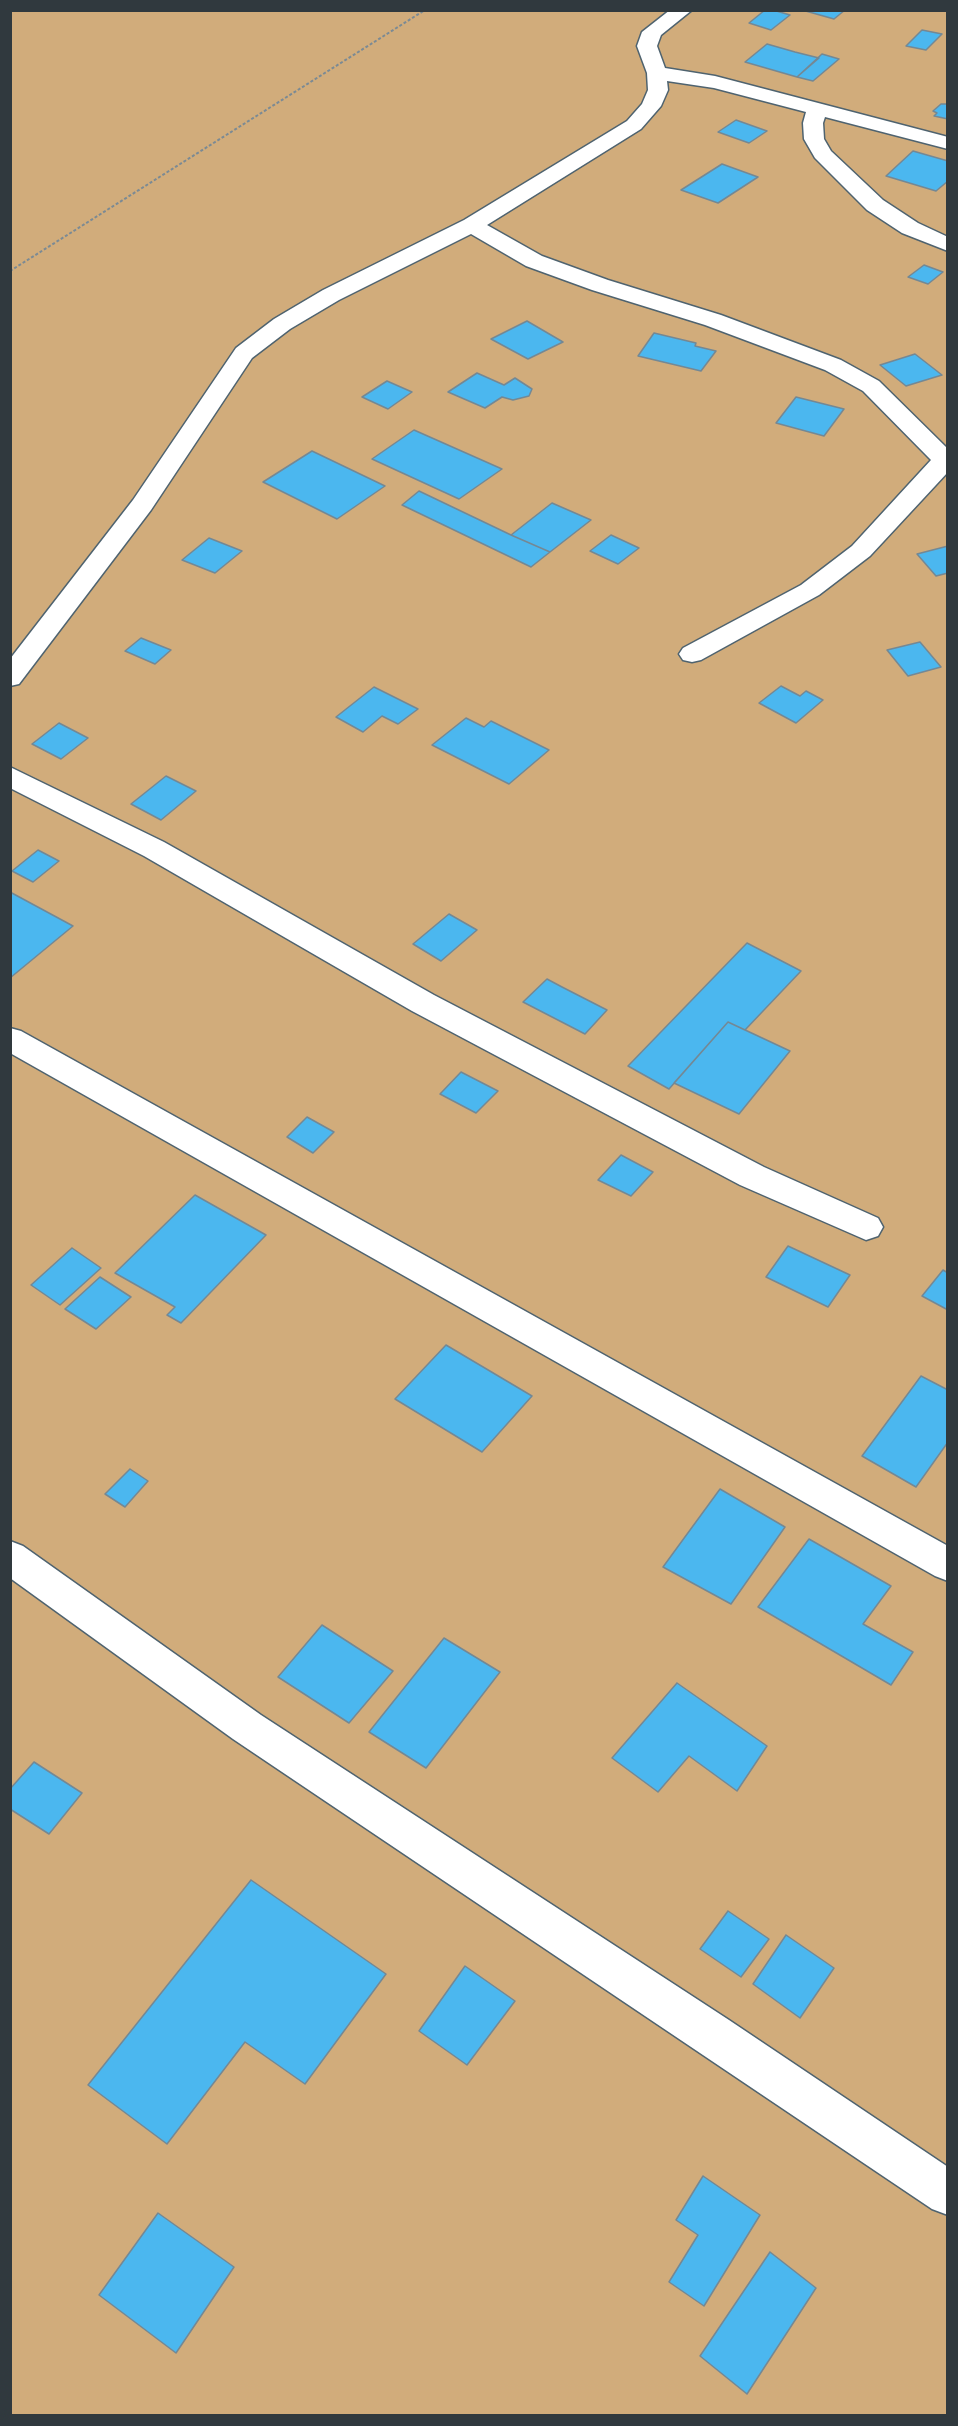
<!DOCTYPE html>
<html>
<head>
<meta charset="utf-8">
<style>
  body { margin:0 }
  #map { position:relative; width:958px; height:2426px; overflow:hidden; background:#cce2f0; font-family:Inter,sans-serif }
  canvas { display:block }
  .frame { position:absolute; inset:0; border:12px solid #30393e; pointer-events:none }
</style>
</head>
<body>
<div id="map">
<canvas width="958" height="2426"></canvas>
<div class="frame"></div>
</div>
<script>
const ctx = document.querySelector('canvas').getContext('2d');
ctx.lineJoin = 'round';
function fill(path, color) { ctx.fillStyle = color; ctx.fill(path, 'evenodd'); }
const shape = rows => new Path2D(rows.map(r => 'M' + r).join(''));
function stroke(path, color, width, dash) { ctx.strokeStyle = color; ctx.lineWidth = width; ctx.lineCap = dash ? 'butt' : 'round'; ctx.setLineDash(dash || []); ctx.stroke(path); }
fill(shape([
  [11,11,947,11,947,2415,11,2416]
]), '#d1ac7b');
const building = shape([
  [765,10,773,10,790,15,771,30,749,23,765,10],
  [802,10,845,10,834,19,802,10],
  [922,30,942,34,926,50,906,46,922,30],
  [767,44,795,52,819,58,797,77,745,62,767,44],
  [822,54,839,59,813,81,797,77,822,54],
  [941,104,948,104,948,119,934,116,937,113,933,111,941,104],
  [736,120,767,131,749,143,718,132,736,120],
  [913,151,948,161,948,181,936,191,886,176,913,151],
  [722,164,758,177,718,203,681,190,722,164],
  [924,265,943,272,928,284,908,277,924,265],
  [527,321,563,342,528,359,491,339,527,321],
  [654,333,696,343,695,346,716,351,701,371,638,356,654,333],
  [915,354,942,375,906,386,880,365,915,354],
  [477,373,504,385,515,378,532,389,529,396,513,400,502,397,485,408,448,392,477,373],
  [387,381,412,392,388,409,362,397,387,381],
  [796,397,844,409,824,436,776,423,796,397],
  [414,430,502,469,459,499,372,459,414,430],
  [312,451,385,486,337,519,263,482,312,451],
  [419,491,511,535,550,552,531,567,402,505,419,491],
  [552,503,591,520,550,552,511,535,552,503],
  [611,535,639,548,618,564,590,551,611,535],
  [209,538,242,551,215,573,182,560,209,538],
  [948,546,948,573,936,576,917,554,948,546],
  [141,638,171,650,155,664,125,651,141,638],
  [920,642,941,667,908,676,887,650,920,642],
  [781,686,800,696,806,691,823,700,796,723,759,703,781,686],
  [374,687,418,709,398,724,382,716,363,732,336,717,374,687],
  [466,718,484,727,491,721,549,750,509,784,432,745,466,718],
  [59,723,88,738,61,759,32,744,59,723],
  [166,776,196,791,161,820,131,804,166,776],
  [38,850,59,861,33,882,12,871,38,850],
  [10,892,73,926,10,978,10,892],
  [449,914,477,930,441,961,413,944,449,914],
  [747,943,801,971,745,1030,728,1022,669,1089,628,1066,747,943],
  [547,979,562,987,607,1010,585,1034,523,1002,547,979],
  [728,1022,790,1051,739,1114,674,1083,728,1022],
  [461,1072,498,1091,476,1113,440,1094,461,1072],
  [307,1117,334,1132,313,1153,287,1137,307,1117],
  [621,1155,653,1172,631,1196,598,1180,621,1155],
  [195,1195,266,1235,181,1323,167,1315,175,1307,115,1273,195,1195],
  [788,1246,850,1275,828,1307,766,1277,788,1246],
  [72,1248,101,1268,60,1305,31,1285,72,1248],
  [943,1270,948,1273,948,1310,922,1296,943,1270],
  [100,1277,131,1297,96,1329,65,1309,100,1277],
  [446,1345,532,1396,482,1452,395,1399,446,1345],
  [921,1376,948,1390,948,1442,916,1487,862,1456,921,1376],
  [130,1469,148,1481,125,1507,105,1494,130,1469],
  [720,1489,785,1527,731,1604,663,1567,720,1489],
  [809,1539,891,1586,863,1624,913,1652,891,1685,758,1607,809,1539],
  [322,1625,393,1671,349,1723,278,1677,322,1625],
  [444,1638,500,1672,426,1768,369,1732,444,1638],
  [677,1683,767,1746,737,1791,689,1756,658,1792,612,1758,677,1683],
  [34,1762,82,1793,49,1834,10,1809,10,1789,34,1762],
  [251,1880,386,1974,305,2084,245,2042,167,2144,88,2085,251,1880],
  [728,1911,769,1939,741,1977,700,1949,728,1911],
  [786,1935,834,1968,800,2018,753,1984,786,1935],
  [465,1966,515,2001,467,2065,419,2031,465,1966],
  [703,2176,760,2215,704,2306,669,2282,698,2235,676,2220,703,2176],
  [158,2213,234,2267,176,2353,99,2295,158,2213],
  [770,2252,816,2288,747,2394,700,2356,770,2252]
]);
fill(building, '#4bb7ef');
stroke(building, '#748894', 1.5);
const lane = shape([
  [670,10,692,10,661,35,657,46,665,68,715,76,948,137,948,149,825,117,823,123,824,139,831,151,883,200,918,223,948,237,948,251,902,233,867,210,815,158,804,139,803,123,806,112,714,88,667,81,668,90,661,106,641,129,487,225,542,256,608,280,721,315,841,360,879,381,948,449,948,472,870,556,819,595,701,660,692,662,683,660,679,654,683,648,801,585,852,546,931,460,863,391,825,370,705,325,592,290,526,266,471,234,339,300,290,329,252,358,151,510,19,684,10,686,10,659,133,500,236,348,274,319,323,290,464,220,627,121,642,104,648,90,647,73,637,46,642,32,670,10],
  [10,767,164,842,434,995,764,1167,878,1218,883,1227,878,1236,866,1240,740,1185,412,1011,144,856,10,788,10,767],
  [10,1028,21,1031,948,1546,948,1581,935,1576,10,1053,10,1028],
  [10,1541,23,1546,261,1715,729,2020,948,2167,948,2215,932,2209,233,1739,10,1578,10,1541]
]);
stroke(lane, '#4f636f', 3);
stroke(shape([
  [10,271,425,10]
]), '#7b8a94', 2, [3, 2]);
fill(lane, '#fff');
</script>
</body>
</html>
